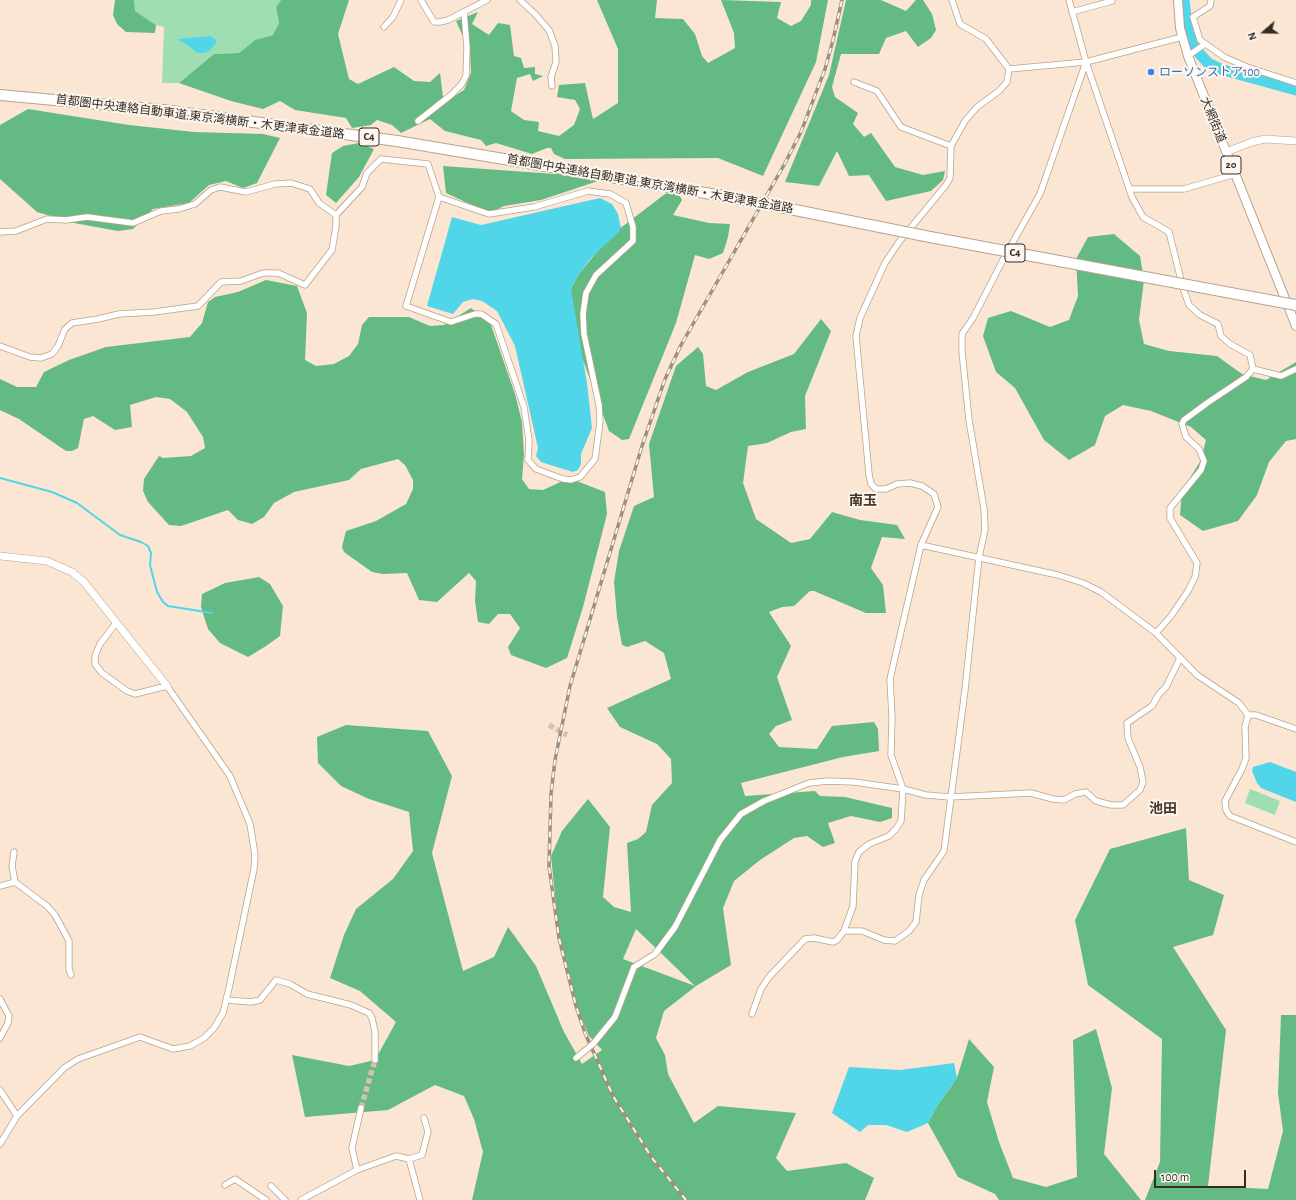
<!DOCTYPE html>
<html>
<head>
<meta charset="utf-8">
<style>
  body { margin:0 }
  #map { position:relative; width:1296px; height:1200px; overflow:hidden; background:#fbe6d3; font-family:"Alegreya Sans",sans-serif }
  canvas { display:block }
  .north { position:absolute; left:1244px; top:12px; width:40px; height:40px; -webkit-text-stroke:3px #fcf6f1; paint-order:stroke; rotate:250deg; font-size:11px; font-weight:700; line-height:16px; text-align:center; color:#362c23 }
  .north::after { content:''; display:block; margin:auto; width:14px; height:18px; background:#362c23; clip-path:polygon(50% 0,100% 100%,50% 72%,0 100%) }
  .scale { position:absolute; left:1154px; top:1170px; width:92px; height:18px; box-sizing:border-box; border:2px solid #362c23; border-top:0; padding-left:5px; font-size:12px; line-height:14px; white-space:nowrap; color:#362c23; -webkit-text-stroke:3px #fcf6f1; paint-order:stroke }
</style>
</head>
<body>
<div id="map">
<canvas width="1296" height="1200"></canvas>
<div class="north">N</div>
<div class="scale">100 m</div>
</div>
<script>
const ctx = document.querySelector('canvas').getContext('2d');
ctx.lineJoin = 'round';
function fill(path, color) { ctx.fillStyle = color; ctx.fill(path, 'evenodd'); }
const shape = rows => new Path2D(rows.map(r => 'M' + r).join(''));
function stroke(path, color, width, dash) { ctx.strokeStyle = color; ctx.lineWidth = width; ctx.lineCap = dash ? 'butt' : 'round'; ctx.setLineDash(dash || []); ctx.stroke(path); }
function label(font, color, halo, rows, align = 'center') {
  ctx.font = font + ' "Alegreya Sans","Noto Sans JP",sans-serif'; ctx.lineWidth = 4; ctx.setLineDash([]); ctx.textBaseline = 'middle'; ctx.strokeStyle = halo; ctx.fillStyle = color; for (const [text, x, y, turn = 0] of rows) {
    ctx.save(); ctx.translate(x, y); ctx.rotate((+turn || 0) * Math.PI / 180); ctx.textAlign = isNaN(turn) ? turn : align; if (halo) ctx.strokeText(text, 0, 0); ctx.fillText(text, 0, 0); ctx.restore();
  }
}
fill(shape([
  [134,0,281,0,276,7,279,23,273,35,255,40,239,53,214,54,179,83,162,83,164,27,156,25,135,11],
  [1250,789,1280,801,1275,815,1245,803]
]), '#9fddb3');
fill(shape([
  [115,0,134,0,135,11,156,25,155,33,126,32,117,24,113,15],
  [281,0,349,0,338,34,349,79,358,84,394,67,414,81,430,82,440,73,443,97,450,99,464,90,471,73,470,52,456,21,478,12,472,24,489,35,498,23,510,25,514,56,521,58,524,68,535,67,535,74,543,76,533,81,530,74,517,78,511,111,524,120,539,122,538,131,559,136,574,125,580,109,575,100,557,97,559,85,585,83,593,119,618,103,618,49,597,0,657,0,655,18,683,19,695,34,702,56,708,63,735,48,734,33,721,0,781,2,777,18,791,26,801,21,811,5,811,0,828,0,816,62,763,176,718,158,565,159,554,154,551,148,547,148,532,154,496,143,486,146,481,140,445,131,430,119,401,133,392,125,377,120,371,125,352,128,346,118,295,110,280,101,263,109,231,101,179,83,214,54,239,53,255,40,273,35,279,23,276,7],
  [846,0,881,0,906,11,916,0,923,0,932,14,936,30,931,38,918,47,906,31,886,38,879,54,841,54,832,87,835,97,858,113,853,124,864,137,871,133,895,167,923,175,945,171,943,180,931,191,886,201,869,175,849,176,837,151,819,186,785,182,829,75],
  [28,109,129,125,194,132,263,134,280,138,257,183,243,188,226,181,209,185,189,203,153,209,133,229,118,231,74,223,37,212,0,179,0,125],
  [359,143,374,149,359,177,336,203,326,195,332,153,343,146],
  [443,166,583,176,604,179,541,200,504,206,487,215,474,206,446,193],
  [677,191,682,200,673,215,709,223,730,224,728,237,723,253,709,259,695,255,676,323,629,439,622,440,609,431,573,333,571,289,578,275,610,236,665,194],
  [1114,234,1140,256,1144,280,1139,320,1144,344,1169,351,1217,356,1242,374,1266,380,1296,362,1296,439,1286,441,1269,462,1257,495,1238,521,1203,531,1180,515,1182,491,1201,460,1206,440,1191,427,1151,411,1123,405,1105,416,1095,445,1069,460,1044,440,1015,388,996,372,983,336,988,318,1011,311,1050,327,1069,320,1078,296,1076,259,1088,237],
  [266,280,297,286,307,313,305,360,316,366,334,364,349,356,358,344,362,325,369,317,409,317,430,326,444,325,471,308,491,325,515,394,522,422,524,455,522,479,529,489,543,490,569,478,605,492,607,514,583,607,567,658,546,668,511,655,508,647,520,628,510,614,498,614,489,624,478,622,475,601,476,581,469,573,437,602,419,600,407,573,383,574,372,572,344,552,342,547,346,531,376,521,406,504,413,489,413,480,405,465,398,459,361,469,349,480,294,492,274,503,264,517,252,524,238,520,228,510,181,526,169,525,148,502,143,491,144,479,159,456,163,458,191,456,205,448,203,437,187,412,170,399,156,397,130,405,132,427,115,430,93,416,84,419,78,448,72,451,66,451,19,419,0,410,0,379,17,387,36,387,44,372,69,360,106,347,190,337,202,323,208,302,215,297,238,292],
  [821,319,831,331,805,396,806,429,791,432,767,443,748,446,743,483,756,519,791,543,810,539,832,512,860,520,897,525,905,539,882,537,871,568,883,585,886,613,866,613,814,591,810,591,794,606,782,607,769,612,791,646,777,677,792,720,776,726,769,734,779,747,817,749,832,726,874,722,878,729,879,751,843,757,741,783,745,796,815,791,820,796,845,797,892,808,892,818,880,822,851,816,828,823,835,843,823,847,807,836,794,838,760,860,734,881,723,908,731,965,696,986,664,1011,656,1038,665,1055,668,1074,694,1123,718,1106,796,1113,776,1158,787,1171,846,1163,874,1178,865,1200,472,1200,483,1152,474,1119,464,1096,435,1085,388,1110,305,1117,292,1055,349,1066,375,1060,396,1022,360,991,330,978,344,935,356,909,393,879,413,851,409,812,369,799,341,786,318,763,317,737,346,725,428,731,452,776,432,853,463,971,494,957,508,927,536,966,564,1032,582,1064,602,1050,589,1036,574,1001,560,943,551,856,562,831,588,799,610,827,603,897,614,907,631,912,627,843,638,839,646,832,652,805,672,783,671,759,657,744,620,727,607,708,671,679,664,653,645,641,627,647,622,645,617,617,614,582,619,551,634,506,654,497,649,444,676,366,698,347,703,354,706,386,716,390,748,372,794,354],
  [636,929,695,986,623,959],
  [259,577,270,584,283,606,280,636,266,646,248,657,220,643,208,629,201,607,202,594,225,583],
  [1186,828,1189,880,1224,895,1213,935,1173,947,1226,1030,1208,1186,1268,1189,1283,1131,1278,1093,1281,1015,1296,1015,1296,1200,1145,1200,1160,1162,1162,1039,1088,985,1075,920,1110,849],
  [1096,1029,1112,1088,1104,1154,1141,1200,999,1200,995,1194,958,1177,928,1123,937,1106,957,1078,969,1039,994,1067,987,1102,999,1142,1013,1178,1046,1187,1077,1177,1073,1040]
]), '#64ba83');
fill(shape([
  [210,36,216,40,216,43,208,52,200,53,197,53,185,43,178,40,179,39],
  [600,198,612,204,618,214,621,228,619,232,592,257,578,275,571,289,587,383,592,428,581,454,581,464,578,470,573,472,541,462,536,456,538,448,515,346,497,311,482,301,473,299,463,302,453,314,427,306,452,217,481,225],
  [1270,762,1296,772,1296,802,1261,788,1257,783,1252,771,1253,767],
  [954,1063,957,1078,937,1106,928,1123,907,1132,886,1125,868,1125,860,1132,832,1113,849,1067,900,1070]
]), '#51d5e9');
stroke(shape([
  [0,478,52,492,77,503,120,535,141,542,148,546,151,553,150,565,157,592,163,602,168,606,212,613]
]), '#51d5e9', 2);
stroke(shape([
  [1184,0,1188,33,1199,53,1208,63,1220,69,1296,90]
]), '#51d5e9', 11);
stroke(shape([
  [549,725,567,735],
  [361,1108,375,1060]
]), '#d4c1b0', 5.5, [5.5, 3]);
const minor = shape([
  [421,0,434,22,440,22,448,20,487,0],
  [520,0,535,14,549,30,555,46,556,62,551,77,552,86],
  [1069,0,1086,62,1132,197,1143,217,1169,232,1183,288,1189,305,1200,315,1218,324,1221,336,1230,344,1250,355,1253,369],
  [1211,0,1210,6,1193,17,1200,40,1224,57,1247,67,1296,83],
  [1072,12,1112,1],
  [384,27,393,17,401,0],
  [1188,56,1205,44],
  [1009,69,1086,62,1182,37],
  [854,82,877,91,901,127,951,146],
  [418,121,451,95,461,85,466,76,467,48,464,12],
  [1129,189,1184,189,1235,174],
  [0,232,16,231,47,219,66,220,87,217,133,223,161,211,179,209,195,204,211,190,220,187,246,192,275,184,291,183,310,189,319,203,336,215],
  [0,346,30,357,41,358,52,354,58,346,65,329,72,323,98,319,119,314,154,312,198,306,221,282,241,281,263,273,278,273,305,285,332,250,336,226,336,215,362,187,367,173,381,159,428,164,439,197,406,306,451,322,475,314,481,314,496,324,524,407,529,440,528,460,536,469,563,479,571,480,580,477,595,459,600,422,599,405,584,334,583,314,586,293,596,275,633,241,633,227,626,203,610,194,588,191,534,207,489,214,439,197],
  [1253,369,1281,376,1296,369],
  [921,545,1058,575,1083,583,1101,592,1156,633,1197,675,1239,703,1248,715,1245,727,1246,758,1242,769,1225,801,1226,810,1230,816,1296,842],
  [1156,633,1171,616,1188,591,1195,577,1197,563,1170,518,1170,508,1201,470,1204,461,1199,449,1186,437,1182,424,1184,420,1210,401,1246,377,1253,369],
  [1248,715,1256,715,1296,729],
  [14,852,12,866,15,882,47,906,55,915,69,941,69,969,71,975],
  [0,886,15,882],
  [844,931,862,931,884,940,895,941,909,931,916,922,919,895,924,880,944,851,965,690,979,557,985,530,984,509,969,420,962,351,962,334,973,318,1004,258,1040,194,1086,62],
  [0,999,9,1016,8,1023,0,1038],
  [226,1000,251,1002,260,1000,276,980,290,984,307,994,351,1005,369,1013,372,1018,375,1032,375,1060],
  [752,1014,761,989,769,977,805,939,814,938,833,942,837,940,844,931,853,906,855,861,859,852,869,844,889,836,896,829,901,821,903,789,891,755,892,717,890,679,921,545,938,507,934,494,922,486,910,483,897,484,886,489,876,489,871,484,869,474,856,336,860,318,885,263,899,242,946,185,950,178,951,146,965,121,977,107,999,91,1007,82,1009,69,986,39,960,24,952,0],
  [593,1044,615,1017,634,967,655,954,675,927,720,840,741,814,764,801,809,783,828,781,854,782,903,789,926,795,950,797,1031,793,1053,799,1064,800,1075,794,1086,792,1096,801,1111,805,1123,805,1140,790,1143,782,1140,767,1128,738,1127,723,1152,706,1159,694,1166,687,1180,658],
  [0,1090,17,1116],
  [0,1144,17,1116,64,1068,78,1059,140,1037,173,1049,190,1046,204,1038,214,1028,223,1013,229,988,254,869,255,855,250,824,230,776,167,686,135,694,127,691,102,673,95,664,95,656,100,644,116,623],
  [409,1159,420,1200],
  [357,1170,396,1156,409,1159,422,1155,428,1132,424,1118],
  [225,1185,235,1179,266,1200],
  [271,1186,285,1200],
  [301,1200,357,1170,352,1148,361,1108]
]);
const tertiary = shape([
  [1226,152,1252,142,1265,139,1296,141],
  [0,556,47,561,72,572,84,582,167,686]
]);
const primary = shape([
  [1178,0,1180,28,1188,56,1296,326]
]);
const motorway = shape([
  [0,95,163,110,397,141,735,198]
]);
stroke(minor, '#bba18b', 7);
stroke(tertiary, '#bba18b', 8);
stroke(primary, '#bba18b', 10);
stroke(motorway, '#bba18b', 12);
stroke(minor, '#fff', 5.5);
stroke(tertiary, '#fff', 7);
stroke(primary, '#fff', 8);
stroke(motorway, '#fff', 10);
const rail = shape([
  [686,1200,652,1158,613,1096,585,1033,576,1006,559,938,549,866,551,794,555,760,570,686,642,446,665,379,681,345,784,165,801,132,825,69,833,40,842,0]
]);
stroke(rail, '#9f8f81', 3.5);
stroke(rail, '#fcf6f1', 2, [6]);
const minorBridge = shape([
  [576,1058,593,1044]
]);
const motorwayBridge = shape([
  [735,198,930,237,1296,305]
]);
stroke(minorBridge, '#bba18b', 7, []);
stroke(motorwayBridge, '#bba18b', 12, []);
stroke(minorBridge, '#fff', 5.5);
stroke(motorwayBridge, '#fff', 10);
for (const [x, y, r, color] of [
  [1151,72,4,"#3f7fe0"]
]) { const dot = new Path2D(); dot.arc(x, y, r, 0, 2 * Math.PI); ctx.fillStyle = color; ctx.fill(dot); stroke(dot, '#fcf6f1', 1.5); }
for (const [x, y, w] of [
  [369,137,20],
  [1231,165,20],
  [1015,253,20]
]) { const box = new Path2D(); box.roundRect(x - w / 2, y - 9, w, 18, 3); ctx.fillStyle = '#fcf6f1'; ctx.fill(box); stroke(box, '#362c23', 1); }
label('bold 11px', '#362c23', null, [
  ["C4",369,137],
  ["20",1231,165],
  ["C4",1015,253]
]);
label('12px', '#366cbe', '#fcf6f1', [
  ["ローソンストア100",1159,72]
], 'left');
label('12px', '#362c23', '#fcf6f1', [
  ["首都圏中央連絡自動車道;東京湾横断・木更津東金道路",200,117,7],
  ["大網街道",1213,120,68],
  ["首都圏中央連絡自動車道;東京湾横断・木更津東金道路",650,184,10]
]);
label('bold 14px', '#4c3724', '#fcf6f1', [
  ["南玉",863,501],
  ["池田",1163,809]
]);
</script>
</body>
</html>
